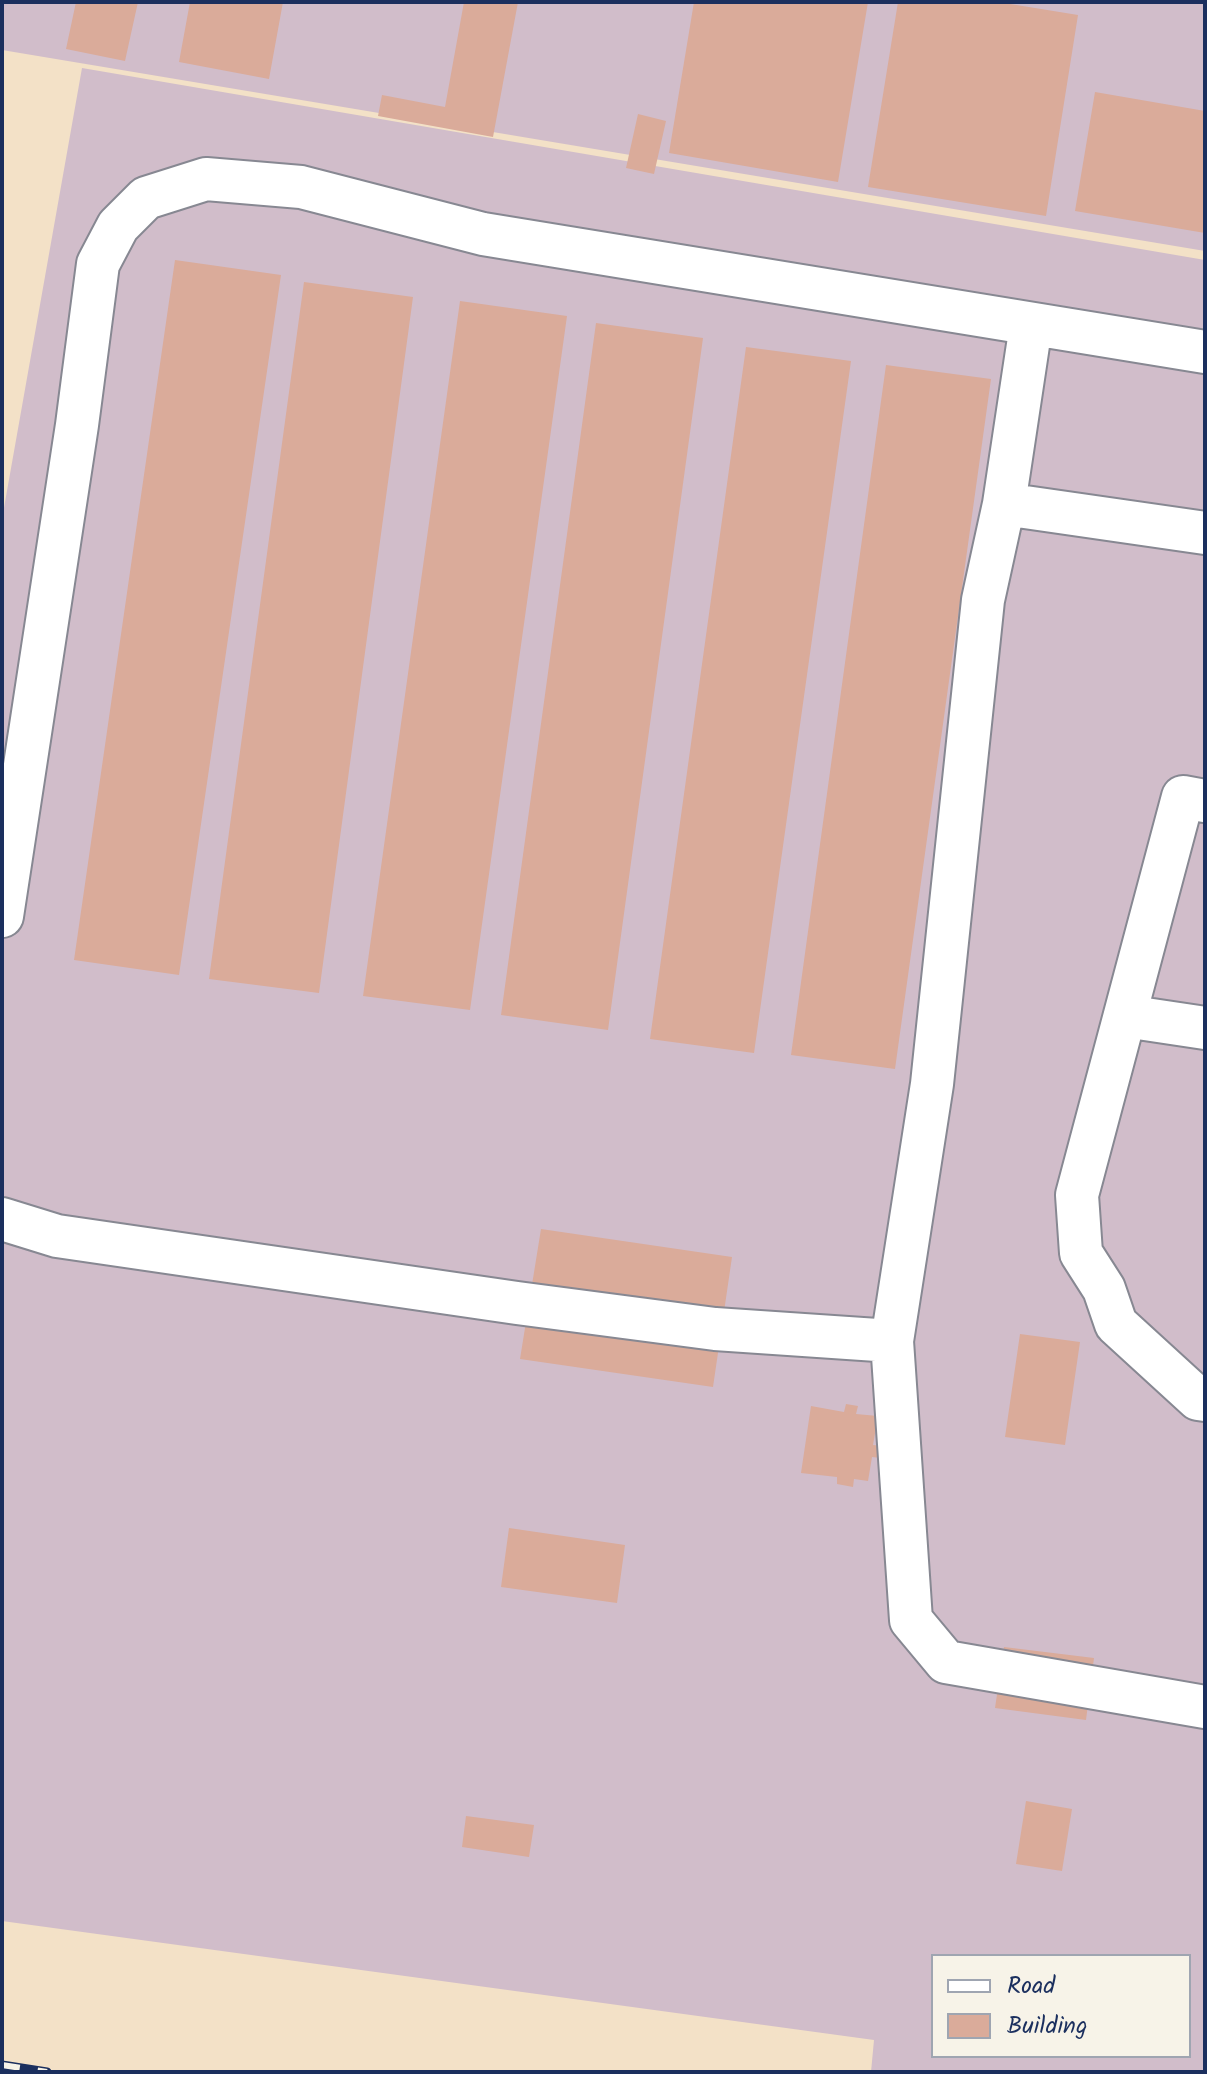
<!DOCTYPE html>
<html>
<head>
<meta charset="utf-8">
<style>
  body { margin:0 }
  #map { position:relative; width:1207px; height:2074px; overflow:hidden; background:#f3e1c7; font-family:Kalam,sans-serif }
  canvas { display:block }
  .frame { position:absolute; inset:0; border:4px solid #1b2f5e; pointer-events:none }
  .legend { position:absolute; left:931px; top:1954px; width:260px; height:104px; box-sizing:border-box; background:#f7f3e8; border:2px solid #9fa5b1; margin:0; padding:10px 14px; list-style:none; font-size:24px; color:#1b2f5e }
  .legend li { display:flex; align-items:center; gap:16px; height:40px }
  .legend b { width:40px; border:2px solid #9fa5b1 }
</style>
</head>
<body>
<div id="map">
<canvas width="1207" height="2074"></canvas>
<div class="frame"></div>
<ul class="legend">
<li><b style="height:10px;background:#fff"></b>Road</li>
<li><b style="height:22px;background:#daab9a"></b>Building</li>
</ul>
</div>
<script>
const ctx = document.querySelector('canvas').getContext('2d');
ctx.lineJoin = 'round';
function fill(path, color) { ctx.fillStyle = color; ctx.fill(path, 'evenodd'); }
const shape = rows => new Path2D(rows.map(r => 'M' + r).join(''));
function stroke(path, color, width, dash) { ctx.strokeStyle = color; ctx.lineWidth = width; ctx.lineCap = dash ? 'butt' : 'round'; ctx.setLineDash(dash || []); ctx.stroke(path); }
fill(shape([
  [2,2,1205,2,1205,251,2,50],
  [82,68,1205,260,1205,2072,871,2072,874,2040,2,1921,2,519],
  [933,1956,1189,1956,1189,2056,933,2056]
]), '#d1bdca');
fill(shape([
  [76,2,138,2,125,61,66,49],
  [190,2,283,2,269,79,179,62],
  [464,2,518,2,493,137,378,116,382,95,445,107],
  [694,2,868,2,838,182,669,153],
  [898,2,998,2,1078,15,1046,216,868,187],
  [1095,92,1205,111,1205,233,1075,211],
  [638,114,666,121,654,174,626,168],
  [175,260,281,275,179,975,74,960],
  [304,282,413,297,319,993,209,979],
  [460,301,567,316,470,1010,363,996],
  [596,323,703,338,608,1030,501,1015],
  [746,347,851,361,754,1053,650,1039],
  [886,365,991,379,895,1069,791,1055],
  [541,1229,732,1257,713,1387,520,1359],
  [1020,1334,1080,1342,1065,1445,1005,1437],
  [846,1404,858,1406,856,1414,878,1416,873,1445,882,1446,881,1458,872,1457,868,1481,854,1479,853,1487,837,1484,837,1477,801,1473,811,1406,844,1412],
  [509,1528,625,1545,617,1603,501,1587],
  [1004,1647,1094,1658,1086,1720,995,1708],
  [1026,1801,1072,1809,1062,1871,1016,1864],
  [466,1816,534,1825,529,1857,462,1847]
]), '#daab9a');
const minor = shape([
  [1031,325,1004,504,983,600,932,1084,892,1341,911,1620,946,1662,1205,1707],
  [1004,504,1205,533],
  [1205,801,1183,797,1077,1195,1081,1253,1104,1289,1116,1324,1198,1399,1205,1400],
  [2,916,77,425,98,264,118,226,146,198,206,179,301,187,483,234,1205,352],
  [1125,1016,1205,1028],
  [2,1219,57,1236,517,1303,715,1329,892,1341]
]);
stroke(minor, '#878892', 46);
stroke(minor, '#fff', 42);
const rail = shape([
  [2,2065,47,2072]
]);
stroke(rail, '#1b2f5e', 9);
stroke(rail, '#f7f3e8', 6, [18]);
</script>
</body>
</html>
